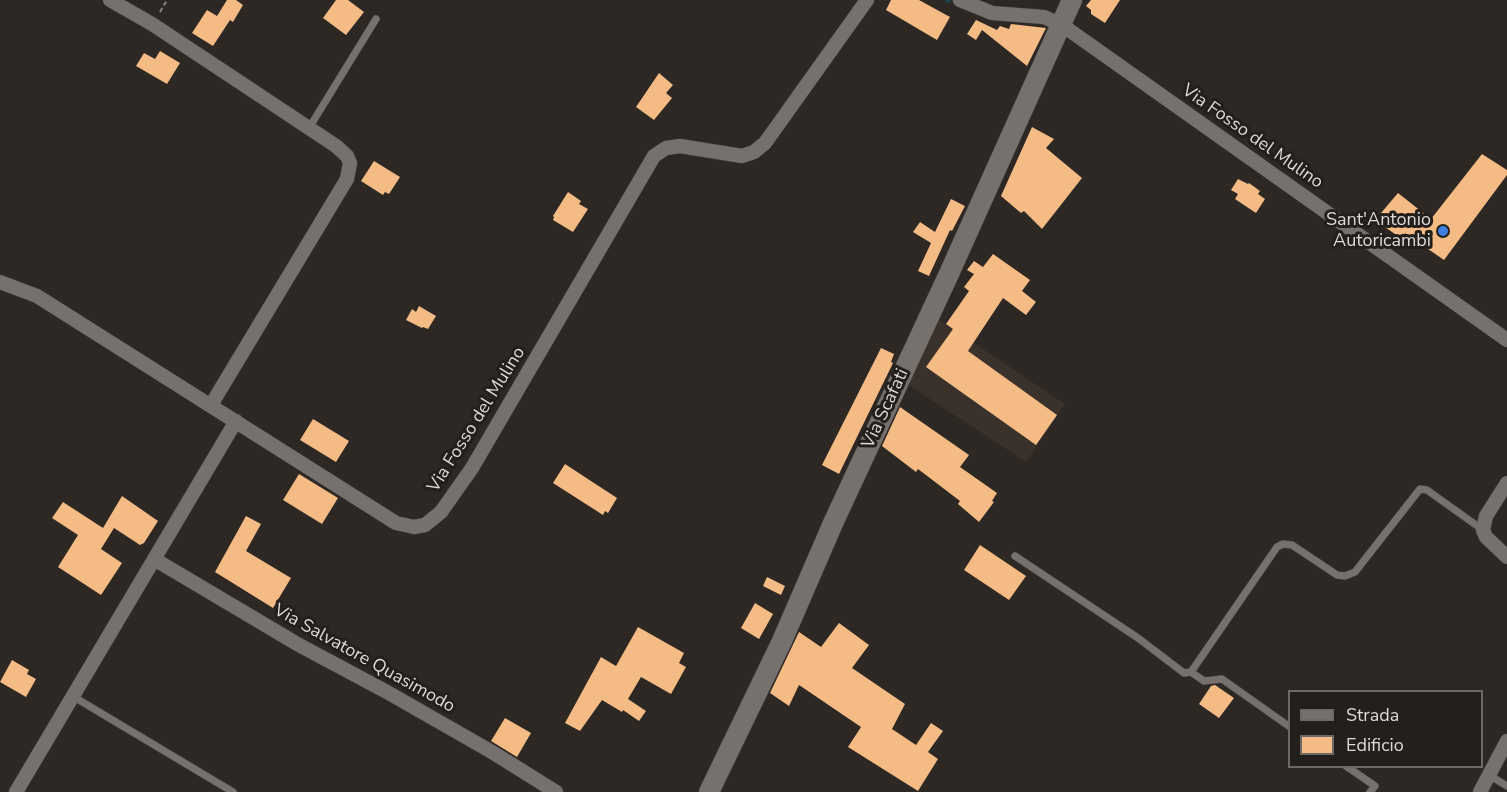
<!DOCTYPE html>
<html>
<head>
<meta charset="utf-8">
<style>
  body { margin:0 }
  #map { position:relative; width:1507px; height:792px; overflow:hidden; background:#2d2824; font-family:"Nunito Sans",sans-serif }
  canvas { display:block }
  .legend { position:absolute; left:1288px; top:690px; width:195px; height:78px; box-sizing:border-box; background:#231f1b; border:2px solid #6d6966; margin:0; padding:8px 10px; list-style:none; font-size:18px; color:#dcd9d7 }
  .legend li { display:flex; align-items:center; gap:12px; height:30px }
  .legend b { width:30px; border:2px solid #6d6966 }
</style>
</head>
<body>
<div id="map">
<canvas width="1507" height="792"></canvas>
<ul class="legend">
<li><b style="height:8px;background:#77716d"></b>Strada</li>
<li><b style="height:16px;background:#f5bb85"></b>Edificio</li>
</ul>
</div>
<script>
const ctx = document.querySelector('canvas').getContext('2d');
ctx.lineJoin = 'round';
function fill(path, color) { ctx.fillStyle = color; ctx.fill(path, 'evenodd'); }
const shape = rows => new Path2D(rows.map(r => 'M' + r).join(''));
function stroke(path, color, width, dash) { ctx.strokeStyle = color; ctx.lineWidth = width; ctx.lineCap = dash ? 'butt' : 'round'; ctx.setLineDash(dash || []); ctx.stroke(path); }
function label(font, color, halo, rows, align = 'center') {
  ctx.font = font + ' "Nunito Sans",sans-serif'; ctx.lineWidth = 6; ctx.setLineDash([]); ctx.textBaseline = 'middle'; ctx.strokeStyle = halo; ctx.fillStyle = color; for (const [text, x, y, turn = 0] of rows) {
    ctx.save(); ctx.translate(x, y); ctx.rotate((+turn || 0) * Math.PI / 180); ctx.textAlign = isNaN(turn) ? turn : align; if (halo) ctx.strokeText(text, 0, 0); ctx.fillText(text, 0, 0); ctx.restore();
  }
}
fill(shape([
  [937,318,1065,404,1026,462,907,384]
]), '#3a312a');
stroke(shape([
  [947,0,949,1]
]), '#1b484a', 4);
fill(shape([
  [227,0,236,0,243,5,233,22,230,20,213,46,192,33,207,10,217,16],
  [336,0,348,0,364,12,346,35,323,18],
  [891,0,919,0,950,17,937,40,886,10],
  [1091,0,1120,0,1105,23,1091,14,1091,10,1086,6],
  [976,20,997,30,1000,26,1009,29,1011,24,1046,28,1027,66,982,30,976,40,967,34],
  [160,51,180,63,167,84,136,66,144,53,155,59],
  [659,73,673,85,666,93,672,98,654,120,636,107],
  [1032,127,1054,139,1046,148,1082,178,1042,229,1024,211,1021,213,1001,196],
  [1482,154,1507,170,1507,175,1444,260,1405,233,1402,239,1375,220,1398,193,1431,219],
  [374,161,400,177,389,194,385,192,383,195,361,181],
  [1238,179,1248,184,1249,183,1260,191,1258,194,1265,199,1256,213,1235,199,1238,194,1231,190],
  [568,192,581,201,579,204,588,209,573,232,553,220,554,217,553,216],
  [951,199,965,206,952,231,950,230,929,276,918,271,931,243,913,232,920,222,935,232],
  [993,254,1030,280,1022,291,1036,302,1026,315,1003,298,968,351,1057,415,1036,445,926,367,953,329,946,324,969,291,964,287,974,274,967,270,974,261,983,267],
  [419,306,436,316,428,329,423,327,422,328,406,320,412,309,416,312],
  [881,348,894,354,891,362,893,363,839,474,822,465],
  [900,407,969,455,960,467,997,493,992,501,994,502,979,522,958,504,960,501,918,469,916,472,882,446],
  [313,419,349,441,336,462,300,440],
  [565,464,617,498,608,513,605,511,603,515,553,483],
  [299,474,338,498,322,524,283,500],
  [122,496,158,521,144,543,140,545,114,528,101,549,122,563,101,595,58,567,78,535,52,518,63,502,103,528],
  [246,516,261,524,246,551,291,578,273,608,215,572],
  [980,545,1026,576,1009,600,964,570],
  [767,577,785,586,781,595,763,586],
  [755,603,773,614,759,639,741,628],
  [839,623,869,645,852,668,905,704,892,729,916,745,931,723,943,731,928,752,938,759,918,791,848,747,861,727,799,685,789,706,770,693,799,632,821,647],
  [638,627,684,653,679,663,686,667,671,694,641,677,628,699,646,711,639,721,623,710,622,712,602,700,580,731,565,723,601,657,616,666],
  [12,660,29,670,27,674,36,679,26,697,0,682],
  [1215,685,1234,698,1219,718,1199,704,1211,686],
  [505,718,531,733,517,757,491,741]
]), '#f5bb85');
const lane = shape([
  [309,128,376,19],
  [1015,556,1138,638,1184,673,1191,672,1277,547,1283,544,1292,545,1337,575,1345,576,1355,572,1420,489,1427,490,1483,530],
  [1191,672,1204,681,1222,679,1290,727],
  [74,697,233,792],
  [1346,766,1375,786,1370,792],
  [1489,775,1507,786]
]);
const street = shape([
  [110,0,152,24,336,146,347,156,350,163,347,179,211,405],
  [960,0,992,13,1044,17,1062,25,1507,340],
  [0,282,37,296,396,523,414,527,425,525,441,512,472,468,654,156,666,148,680,146,742,156,754,152,765,143,867,0],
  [1507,483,1486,516,1483,530,1486,537,1507,557],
  [154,559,299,645,387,692,492,752,556,792],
  [16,792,236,421],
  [1480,792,1507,741]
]);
const secondary = shape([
  [709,792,782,641,834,521,948,276,1072,0]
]);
stroke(lane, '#494542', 8);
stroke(street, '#494542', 15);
stroke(secondary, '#494542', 21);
stroke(shape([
  [160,12,167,0]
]), '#86827f', 2, [4.5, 3]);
stroke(lane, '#77716d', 7);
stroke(street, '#77716d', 14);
stroke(secondary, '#77716d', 20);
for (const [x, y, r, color] of [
  [1443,231,6,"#3f7fe0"]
]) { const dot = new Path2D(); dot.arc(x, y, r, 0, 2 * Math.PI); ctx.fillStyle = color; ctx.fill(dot); stroke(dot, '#231f1b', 2); }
label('18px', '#dcd9d7', '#231f1b', [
  ["Via Fosso del Mulino",1252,137,35],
  ["Via Scafati",886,409,-65],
  ["Via Fosso del Mulino",477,420,-58],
  ["Via Salvatore Quasimodo",364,659,29]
]);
label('18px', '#dcd9d7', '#231f1b', [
  ["Sant'Antonio",1431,221],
  ["Autoricambi",1431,242]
], 'right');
</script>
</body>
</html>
